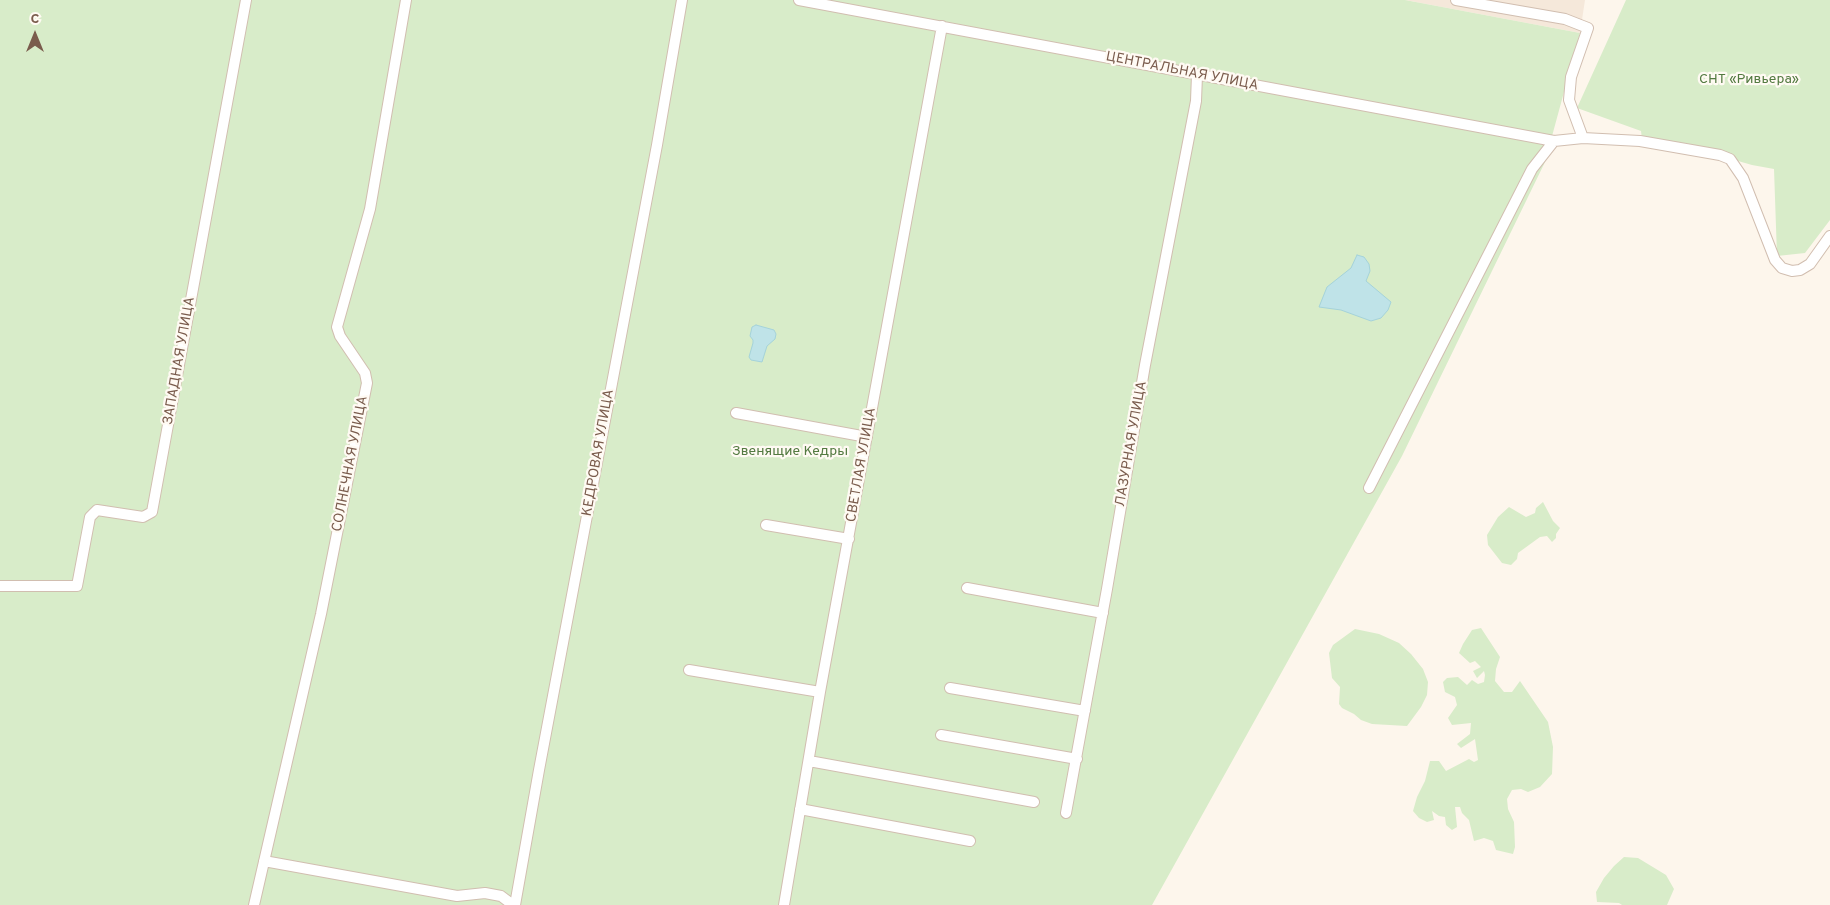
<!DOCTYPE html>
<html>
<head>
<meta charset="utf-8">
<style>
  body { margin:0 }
  #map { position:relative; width:1830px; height:905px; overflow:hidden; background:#fdf6ec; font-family:Overpass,sans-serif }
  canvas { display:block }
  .north { position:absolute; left:10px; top:10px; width:50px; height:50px; -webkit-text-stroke:4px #fffaf3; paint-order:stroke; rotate:0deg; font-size:14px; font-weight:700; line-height:20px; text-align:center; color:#7a5c4d }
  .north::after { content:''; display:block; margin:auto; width:18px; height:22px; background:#7a5c4d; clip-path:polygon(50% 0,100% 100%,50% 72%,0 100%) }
</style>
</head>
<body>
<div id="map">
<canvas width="1830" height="905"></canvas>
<div class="north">С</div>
</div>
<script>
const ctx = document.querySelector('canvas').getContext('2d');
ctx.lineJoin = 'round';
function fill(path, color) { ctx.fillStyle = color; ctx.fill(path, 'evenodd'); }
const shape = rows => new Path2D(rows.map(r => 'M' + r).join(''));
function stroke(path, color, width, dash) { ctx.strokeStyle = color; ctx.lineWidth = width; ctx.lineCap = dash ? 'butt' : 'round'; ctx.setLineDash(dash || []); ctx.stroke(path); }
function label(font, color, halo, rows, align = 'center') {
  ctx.font = font + ' Overpass,sans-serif'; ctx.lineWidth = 4.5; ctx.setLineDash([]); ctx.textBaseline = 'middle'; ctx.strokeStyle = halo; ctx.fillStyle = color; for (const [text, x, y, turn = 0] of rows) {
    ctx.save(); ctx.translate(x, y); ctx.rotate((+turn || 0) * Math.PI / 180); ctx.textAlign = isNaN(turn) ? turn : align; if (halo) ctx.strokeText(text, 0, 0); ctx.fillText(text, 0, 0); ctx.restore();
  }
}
fill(shape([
  [1405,0,1585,0,1580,33]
]), '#f5e8da');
fill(shape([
  [0,0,1405,0,1580,33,1545,162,1402,456,1152,905,0,905],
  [1626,0,1830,0,1830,220,1805,253,1777,256,1774,169,1752,165,1693,148,1642,139,1641,131,1577,108],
  [1543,502,1553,521,1560,528,1556,534,1556,538,1552,542,1547,536,1540,537,1518,553,1517,559,1511,565,1502,563,1488,545,1487,535,1498,517,1509,507,1526,517,1535,513,1536,508],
  [1481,628,1500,657,1496,669,1495,681,1504,692,1512,692,1520,681,1548,722,1553,747,1552,774,1540,787,1528,792,1521,789,1512,790,1507,799,1508,809,1514,822,1515,847,1513,854,1496,850,1493,841,1484,838,1474,841,1469,820,1462,813,1460,807,1455,807,1457,827,1452,830,1446,825,1445,817,1439,816,1432,811,1434,820,1427,822,1419,818,1413,811,1417,797,1425,781,1430,761,1439,761,1446,771,1469,759,1474,762,1478,760,1475,739,1461,748,1457,744,1470,734,1471,723,1452,725,1448,718,1457,705,1455,697,1445,692,1443,682,1447,678,1458,677,1467,685,1472,680,1478,684,1484,682,1485,675,1484,671,1477,678,1473,671,1481,667,1475,661,1470,663,1459,653,1463,644,1472,630],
  [1355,629,1379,634,1399,643,1411,654,1423,669,1428,682,1427,695,1421,707,1407,726,1372,724,1361,720,1354,714,1342,708,1339,704,1340,687,1332,678,1329,653,1333,645],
  [1624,857,1638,858,1666,875,1674,889,1667,905,1622,905,1619,903,1597,902,1596,892,1604,878,1614,866]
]), '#d8ecc9');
const water = shape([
  [1357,255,1364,257,1369,264,1370,271,1366,281,1391,302,1388,310,1381,318,1371,321,1341,310,1319,307,1327,287,1351,268,1357,255],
  [756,325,774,330,776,334,775,339,767,346,762,362,751,360,749,357,753,343,753,340,750,336,752,327,756,325]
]);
fill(water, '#bfe3e8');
stroke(water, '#a5d3da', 1);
const minor = shape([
  [799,0,1554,141,1583,138,1640,141,1720,155,1730,159,1743,178,1775,260,1782,268,1792,271,1800,270,1810,264,1830,236],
  [1456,0,1565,19,1588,28,1571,77,1569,100,1583,138],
  [736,413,867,437],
  [1369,488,1532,169,1554,141],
  [766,525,849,539],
  [0,586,77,586,90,517,97,510,143,517,152,512,246,0],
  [967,588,1103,613],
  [689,670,820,692],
  [950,688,1085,711],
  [941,735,1077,759],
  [809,761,1034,802],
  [800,809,970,841],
  [1066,813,1107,589,1145,365,1196,101,1197,75],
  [264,861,457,896,485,893,501,896,513,905],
  [254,905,321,614,367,383,365,373,340,336,337,327,370,209,406,0],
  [515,905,539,770,657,145,682,0],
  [784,905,820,692,942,26]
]);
stroke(minor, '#d1beb0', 12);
stroke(minor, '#fff', 10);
label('14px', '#7a5c4d', '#fffaf3', [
  ["ЦЕНТРАЛЬНАЯ УЛИЦА",1182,72,11],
  ["ЗАПАДНАЯ УЛИЦА",180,361,-80],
  ["ЛАЗУРНАЯ УЛИЦА",1132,444,-80],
  ["КЕДРОВАЯ УЛИЦА",599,453,-80],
  ["СОЛНЕЧНАЯ УЛИЦА",351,464,-79],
  ["СВЕТЛАЯ УЛИЦА",862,465,-80]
]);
label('14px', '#537a41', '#fffaf3', [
  ["СНТ «Ривьера»",1749,80],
  ["Звенящие Кедры",790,452]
]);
</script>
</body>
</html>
